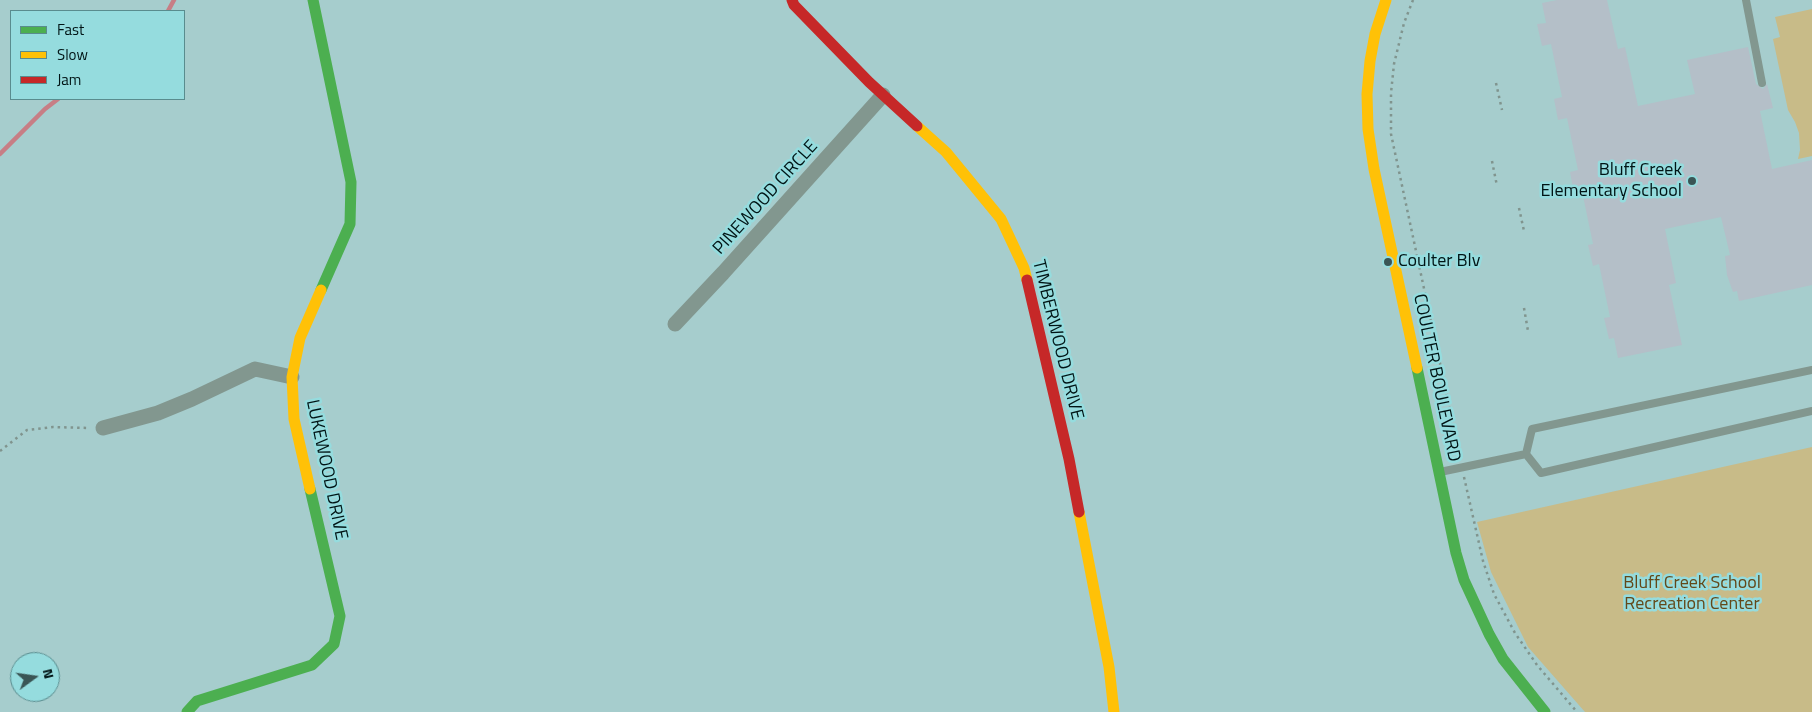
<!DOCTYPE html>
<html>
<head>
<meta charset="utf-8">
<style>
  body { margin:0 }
  #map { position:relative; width:1812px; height:712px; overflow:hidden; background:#a6cdcd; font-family:"Titillium Web",sans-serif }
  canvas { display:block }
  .legend { position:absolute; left:10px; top:10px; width:175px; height:90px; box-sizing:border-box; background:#95dcde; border:1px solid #598c8e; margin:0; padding:6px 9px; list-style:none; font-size:15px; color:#001415 }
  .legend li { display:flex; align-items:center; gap:10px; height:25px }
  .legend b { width:25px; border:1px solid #598c8e }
  .north { position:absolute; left:10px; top:652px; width:50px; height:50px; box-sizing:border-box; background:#95dcde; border:1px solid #598c8e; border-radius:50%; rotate:76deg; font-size:14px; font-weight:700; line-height:20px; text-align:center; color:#001415 }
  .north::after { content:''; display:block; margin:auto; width:18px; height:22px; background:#3a5555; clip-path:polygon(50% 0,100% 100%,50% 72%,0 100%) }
</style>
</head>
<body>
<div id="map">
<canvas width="1812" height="712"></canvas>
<ul class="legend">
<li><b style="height:6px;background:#4caf50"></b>Fast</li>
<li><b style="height:6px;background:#ffc107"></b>Slow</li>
<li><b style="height:6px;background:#c62828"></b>Jam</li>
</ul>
<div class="north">N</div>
</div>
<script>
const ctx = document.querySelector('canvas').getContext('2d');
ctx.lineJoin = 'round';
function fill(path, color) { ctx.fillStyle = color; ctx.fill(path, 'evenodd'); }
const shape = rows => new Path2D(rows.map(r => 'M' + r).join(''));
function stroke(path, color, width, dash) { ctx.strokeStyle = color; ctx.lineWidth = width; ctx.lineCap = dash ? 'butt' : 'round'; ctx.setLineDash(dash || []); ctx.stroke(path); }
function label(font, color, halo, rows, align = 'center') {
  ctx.font = font + ' "Titillium Web",sans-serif'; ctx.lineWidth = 5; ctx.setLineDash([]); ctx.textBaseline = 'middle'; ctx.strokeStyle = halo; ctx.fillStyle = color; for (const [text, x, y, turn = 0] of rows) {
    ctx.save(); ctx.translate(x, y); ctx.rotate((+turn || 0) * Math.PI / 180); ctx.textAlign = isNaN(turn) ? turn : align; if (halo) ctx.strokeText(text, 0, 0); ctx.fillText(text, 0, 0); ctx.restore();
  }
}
fill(shape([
  [1812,9,1812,156,1798,159,1800,150,1799,133,1795,122,1788,110,1773,39,1780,37,1775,17],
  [1812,447,1812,712,1585,712,1528,647,1491,572,1477,522]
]), '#c8bb88');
stroke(shape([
  [168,11,174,0],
  [0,154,45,109,58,99]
]), '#c77e85', 4.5);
fill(shape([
  [1557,0,1607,0,1618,49,1625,47,1638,106,1695,94,1687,60,1748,47,1756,84,1763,89,1767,84,1773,108,1760,111,1772,169,1812,160,1812,285,1739,301,1737,291,1733,292,1727,275,1725,256,1730,255,1721,217,1665,229,1676,283,1669,285,1682,345,1618,358,1614,338,1609,339,1604,318,1610,317,1599,264,1593,266,1588,245,1593,244,1582,191,1574,193,1570,172,1578,170,1567,118,1558,120,1554,99,1562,97,1551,44,1542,46,1537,24,1546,23,1542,3]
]), '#b4bfc8');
stroke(shape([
  [1413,0,1404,23,1394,64,1391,93,1391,134,1460,457],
  [1496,83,1502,110],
  [1492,161,1497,186],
  [1519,208,1524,231],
  [1524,308,1528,331],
  [0,451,27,430,53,427,89,428],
  [1464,477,1483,561,1494,594,1515,633,1537,665,1577,712]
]), '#80948e', 2.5, [2.5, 4]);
stroke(shape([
  [1746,0,1762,83],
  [1526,454,1532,429,1812,370],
  [1526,454,1541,473,1812,411],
  [1440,472,1526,454]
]), '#82978f', 8);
stroke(shape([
  [675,324,723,273,883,95],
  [103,428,158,413,192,399,255,369,292,377]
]), '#82978f', 15);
stroke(shape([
  [313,0,351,182,350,224,321,290],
  [1417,368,1456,553,1464,580,1489,634,1503,659,1545,712],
  [187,712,197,701,312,665,334,644,340,616,310,489]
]), '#4caf50', 11);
stroke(shape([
  [1386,0,1375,34,1370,61,1367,94,1368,129,1374,169,1417,368],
  [917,126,946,152,1001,219,1024,268,1027,280],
  [310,489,294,419,292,377,300,338,321,290],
  [1079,512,1109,667,1114,712]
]), '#ffc107', 11);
stroke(shape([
  [792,0,794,5,869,82,917,126],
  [1027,280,1069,459,1079,512]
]), '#c62828', 11);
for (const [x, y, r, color] of [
  [1692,181,5,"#3a5555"],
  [1388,262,5,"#3a5555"]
]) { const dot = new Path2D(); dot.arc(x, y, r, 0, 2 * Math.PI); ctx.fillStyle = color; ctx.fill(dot); stroke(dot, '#95dcde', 2); }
label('18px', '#001415', '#95dcde', [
  ["Bluff Creek",1682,171],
  ["Elementary School",1682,192],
  ["Coulter Blv",1398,262,"left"]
], 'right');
label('18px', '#001415', '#95dcde', [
  ["PINEWOOD CIRCLE",766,198,-48],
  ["TIMBERWOOD DRIVE",1057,340,76],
  ["COULTER BOULEVARD",1436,378,78],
  ["LUKEWOOD DRIVE",326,470,78]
]);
label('18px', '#634819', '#95dcde', [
  ["Bluff Creek School",1692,584],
  ["Recreation Center",1692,605]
]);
</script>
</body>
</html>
